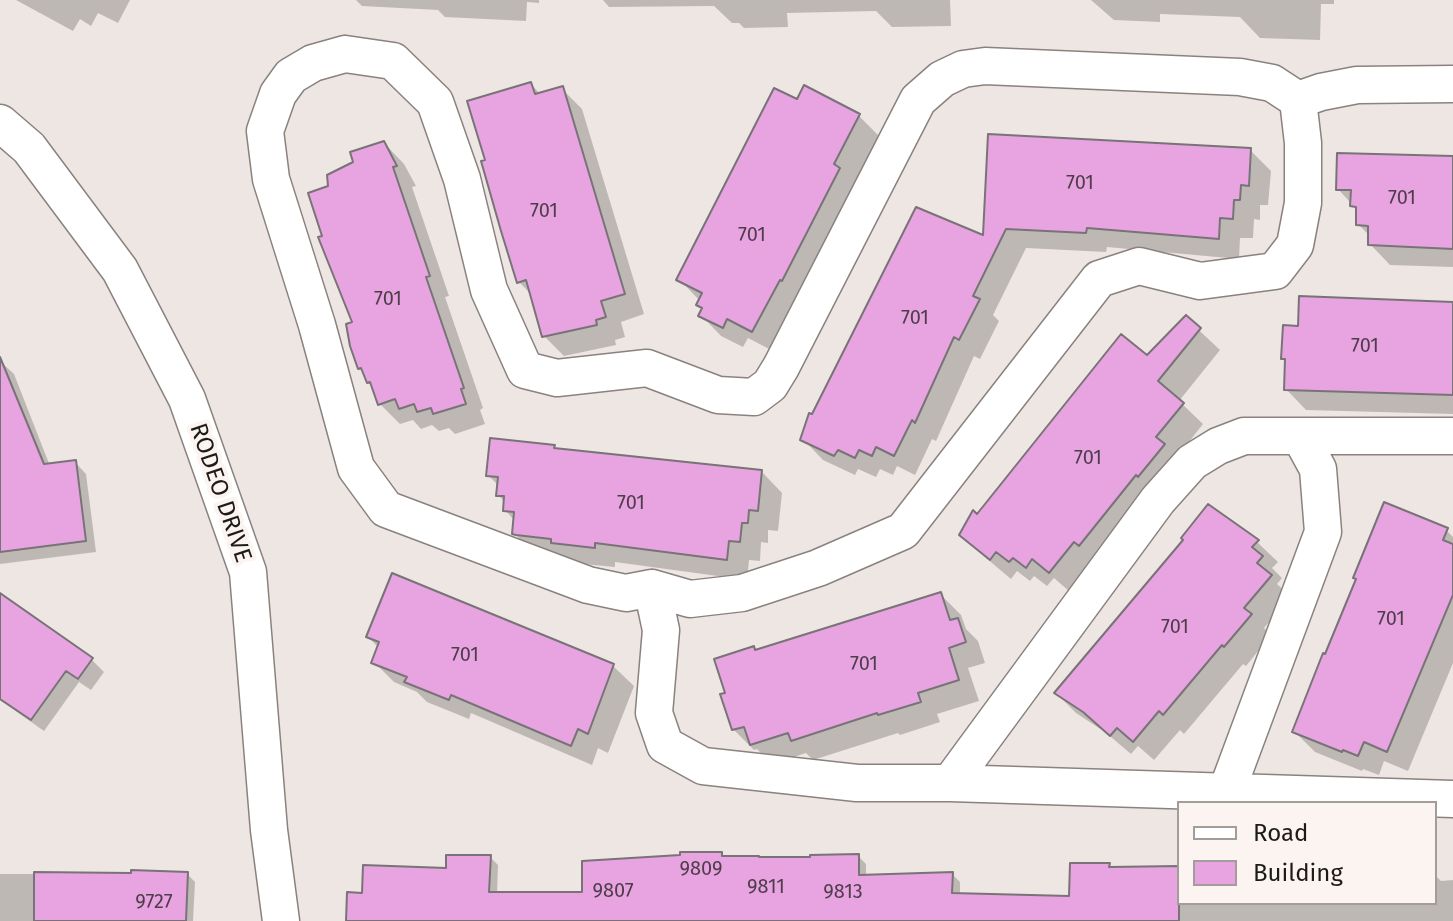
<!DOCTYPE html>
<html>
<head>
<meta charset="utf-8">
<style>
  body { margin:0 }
  #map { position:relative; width:1453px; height:921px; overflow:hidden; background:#eee6e3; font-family:"Fira Sans",sans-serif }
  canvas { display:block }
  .legend { position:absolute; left:1177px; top:801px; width:260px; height:104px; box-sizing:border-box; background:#fbf4f0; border:2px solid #a29d9a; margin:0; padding:10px 14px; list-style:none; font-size:24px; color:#1d1b19 }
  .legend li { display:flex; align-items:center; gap:16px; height:40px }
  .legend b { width:40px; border:2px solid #a29d9a }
</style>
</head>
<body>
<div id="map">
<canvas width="1453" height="921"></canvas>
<ul class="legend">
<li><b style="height:10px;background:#fff"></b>Road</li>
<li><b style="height:22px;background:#e7a4e0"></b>Building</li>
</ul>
</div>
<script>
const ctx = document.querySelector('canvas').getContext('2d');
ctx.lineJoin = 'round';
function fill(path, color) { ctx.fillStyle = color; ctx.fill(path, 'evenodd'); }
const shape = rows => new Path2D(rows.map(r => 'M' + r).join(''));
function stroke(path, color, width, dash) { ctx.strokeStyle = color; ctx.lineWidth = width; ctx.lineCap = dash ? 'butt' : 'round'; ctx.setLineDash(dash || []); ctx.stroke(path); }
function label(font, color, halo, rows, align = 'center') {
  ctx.font = font + ' "Fira Sans",sans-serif'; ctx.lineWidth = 8; ctx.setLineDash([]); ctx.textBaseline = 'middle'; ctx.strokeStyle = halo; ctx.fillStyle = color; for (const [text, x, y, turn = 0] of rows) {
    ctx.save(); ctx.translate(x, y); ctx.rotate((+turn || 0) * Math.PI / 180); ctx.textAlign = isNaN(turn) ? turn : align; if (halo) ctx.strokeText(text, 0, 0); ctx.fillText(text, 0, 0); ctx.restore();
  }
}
fill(shape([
  [16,0,130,0,118,23,98,13,91,26,80,19,73,31],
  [356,0,539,0,539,3,527,2,526,21,445,17,438,10,362,6],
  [603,0,950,0,951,26,892,27,876,11,787,13,788,27,744,28,739,23,732,23,714,6,609,7],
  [1091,0,1334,0,1334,4,1321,4,1320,40,1260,38,1240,17,1160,14,1160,22,1114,20],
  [531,84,541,95,562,89,582,109,644,314,621,322,625,337,615,340,616,345,564,356,544,336,532,295,519,282,487,161],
  [859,116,879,136,854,184,860,190,773,351,748,338,743,347,721,336,701,315,704,310,700,301,679,279],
  [990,136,1250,150,1271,171,1268,205,1260,205,1260,220,1254,219,1253,238,1240,238,1239,259,1107,247,1106,252,1026,248,993,315,999,321,980,359,974,356,936,441,932,439,915,475,897,466,893,475,880,469,876,477,858,469,855,475,823,460,803,439,985,238],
  [384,143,404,164,416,186,412,187,449,296,445,297,483,408,480,410,485,424,455,434,449,428,439,431,432,425,421,429,413,420,400,424,380,404,375,389,368,382,365,373,360,368,355,323,325,237,330,187,355,163],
  [1453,157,1453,267,1390,265,1370,244,1370,236,1358,224,1358,211,1338,189],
  [1453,304,1453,414,1306,410,1286,389,1287,362,1283,358,1300,328],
  [1186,318,1220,350,1179,401,1203,424,1070,592,1054,578,1047,586,1034,576,1030,581,1017,571,1011,579,986,558,965,537,978,517,1148,358],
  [0,361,14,374,50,466,75,462,86,474,96,552,0,564],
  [554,447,557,450,762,472,782,493,778,531,768,530,768,543,761,542,760,561,749,560,747,580,615,562,615,567,573,563,568,558,535,554,514,533,515,521,505,510,506,503,498,495,499,486,488,475],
  [1446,530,1453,537,1453,663,1408,771,1384,761,1379,775,1363,769,1362,771,1315,752,1294,731],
  [1257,542,1278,562,1272,568,1282,578,1277,584,1291,597,1264,628,1271,635,1246,666,1243,664,1184,734,1180,730,1154,760,1138,746,1131,754,1105,732,1076,713,1056,693],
  [941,595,961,615,966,629,978,641,985,663,968,668,979,701,937,714,940,722,900,735,898,733,813,760,806,753,772,764,757,749,754,750,733,729,727,694,756,652],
  [0,601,92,660,104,672,91,690,79,682,44,731,0,700],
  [368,637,613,666,634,686,608,753,598,748,592,765,471,713,469,719,427,702,417,692,394,682,374,662,379,648],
  [721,854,725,858,760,859,858,856,866,864,866,877,952,874,960,882,960,895,1071,898,1109,865,1113,869,1179,868,1179,903,1435,903,1435,875,1441,881,1453,880,1453,921,348,921,364,895,490,857,498,865,497,894,584,894],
  [0,874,187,874,195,882,193,921,0,921]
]), '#0003');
const building = shape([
  [531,82,535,94,563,86,625,294,601,301,606,317,596,320,597,325,542,337,526,280,517,283,501,231,481,161,485,160,467,101,531,82],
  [804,85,860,114,834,164,840,168,782,281,780,280,752,332,727,319,723,328,698,316,702,308,696,305,702,293,676,280,774,88,797,99,804,85],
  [988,134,1251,148,1249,186,1241,185,1240,200,1234,200,1233,219,1220,218,1219,239,1087,228,1086,233,1006,229,973,296,980,299,959,340,954,337,915,423,912,420,894,456,876,447,872,456,859,450,855,458,838,450,834,456,800,440,809,413,812,414,916,207,983,235,988,134],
  [384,141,397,166,393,167,430,276,426,277,464,388,461,389,466,404,433,414,431,408,417,412,414,404,399,409,395,399,378,405,370,382,367,383,361,368,358,369,350,346,346,324,352,322,318,237,322,236,308,193,328,186,327,175,353,162,350,152,384,141],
  [1337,153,1453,156,1453,249,1368,245,1368,226,1356,225,1356,207,1350,206,1351,190,1336,190,1337,153],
  [1299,296,1453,302,1453,395,1284,390,1285,359,1281,359,1283,325,1298,326,1299,296],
  [1186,315,1201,328,1158,381,1184,403,1156,437,1165,444,1138,477,1136,475,1079,546,1074,542,1049,573,1032,559,1026,568,1013,558,1009,562,996,552,990,560,959,535,973,510,977,514,1121,334,1147,355,1186,315],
  [0,357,44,464,76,460,86,541,0,552,0,357],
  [490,438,555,445,554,448,762,470,758,511,749,510,748,523,742,523,740,542,729,541,727,560,595,543,595,548,551,543,551,539,516,535,512,534,514,512,503,511,504,496,496,496,498,477,486,476,490,438],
  [1384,502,1448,528,1443,540,1453,544,1453,595,1387,752,1364,742,1358,756,1343,750,1342,752,1292,732,1323,653,1325,654,1356,579,1353,578,1384,502],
  [1208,504,1259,540,1252,547,1263,556,1257,563,1272,575,1244,608,1252,614,1224,647,1222,645,1163,715,1159,711,1133,742,1117,728,1110,736,1083,712,1054,693,1183,540,1181,538,1208,504],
  [392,573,614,664,588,734,578,729,571,746,451,695,449,700,404,682,407,677,371,663,379,642,366,637,392,573],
  [941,592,950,620,958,618,966,642,949,648,959,680,918,693,921,702,878,715,877,713,791,741,788,733,750,745,744,727,732,730,720,694,725,693,714,659,754,646,755,650,941,592],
  [0,593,93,658,78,679,66,671,31,720,0,699,0,593],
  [680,852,722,852,722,856,759,856,759,857,810,857,810,855,859,854,859,875,953,872,952,893,1069,896,1070,863,1110,863,1109,867,1179,866,1179,921,346,921,347,892,362,893,363,865,446,868,446,855,491,855,489,892,582,892,582,861,680,855,680,852],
  [131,870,188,872,186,921,34,921,34,872,131,873,131,870]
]);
fill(building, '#e7a4e0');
stroke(building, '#787377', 2);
const minor = shape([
  [345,54,393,61,435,102,462,179,489,290,525,370,557,378,647,368,718,395,754,397,770,385,781,367,918,100,942,79,963,69,985,66,1240,77,1272,83,1298,100,1303,143,1303,203,1295,245,1275,271,1200,281,1139,266,1099,279,903,531,818,568,742,593,690,599,652,588,626,593,588,585,386,509,356,468,317,325,271,179,265,131,278,94,291,76,313,63,345,54],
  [1298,100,1321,92,1357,85,1453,84],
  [0,123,29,148,120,270,187,399,248,572,269,830,281,921],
  [1300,436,1453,436],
  [652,588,661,630,654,713,665,745,703,766,857,783,950,783,1158,500,1192,462,1218,446,1244,436,1300,436,1318,469,1323,532,1226,793],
  [950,783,1453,799]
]);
stroke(minor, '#89827f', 39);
stroke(minor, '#fff', 36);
label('20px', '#503d4b', null, [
  ["701",1080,183],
  ["701",1402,198],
  ["701",544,211],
  ["701",752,235],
  ["701",388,299],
  ["701",915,318],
  ["701",1365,346],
  ["701",1088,458],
  ["701",631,503],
  ["701",1391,619],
  ["701",1175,627],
  ["701",465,655],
  ["701",864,664],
  ["9809",701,869],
  ["9811",766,887],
  ["9807",613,891],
  ["9813",843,892],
  ["9727",154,902]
]);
label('24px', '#1d1b19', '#fbf4f0', [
  ["RODEO DRIVE",220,493,71]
]);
</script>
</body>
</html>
